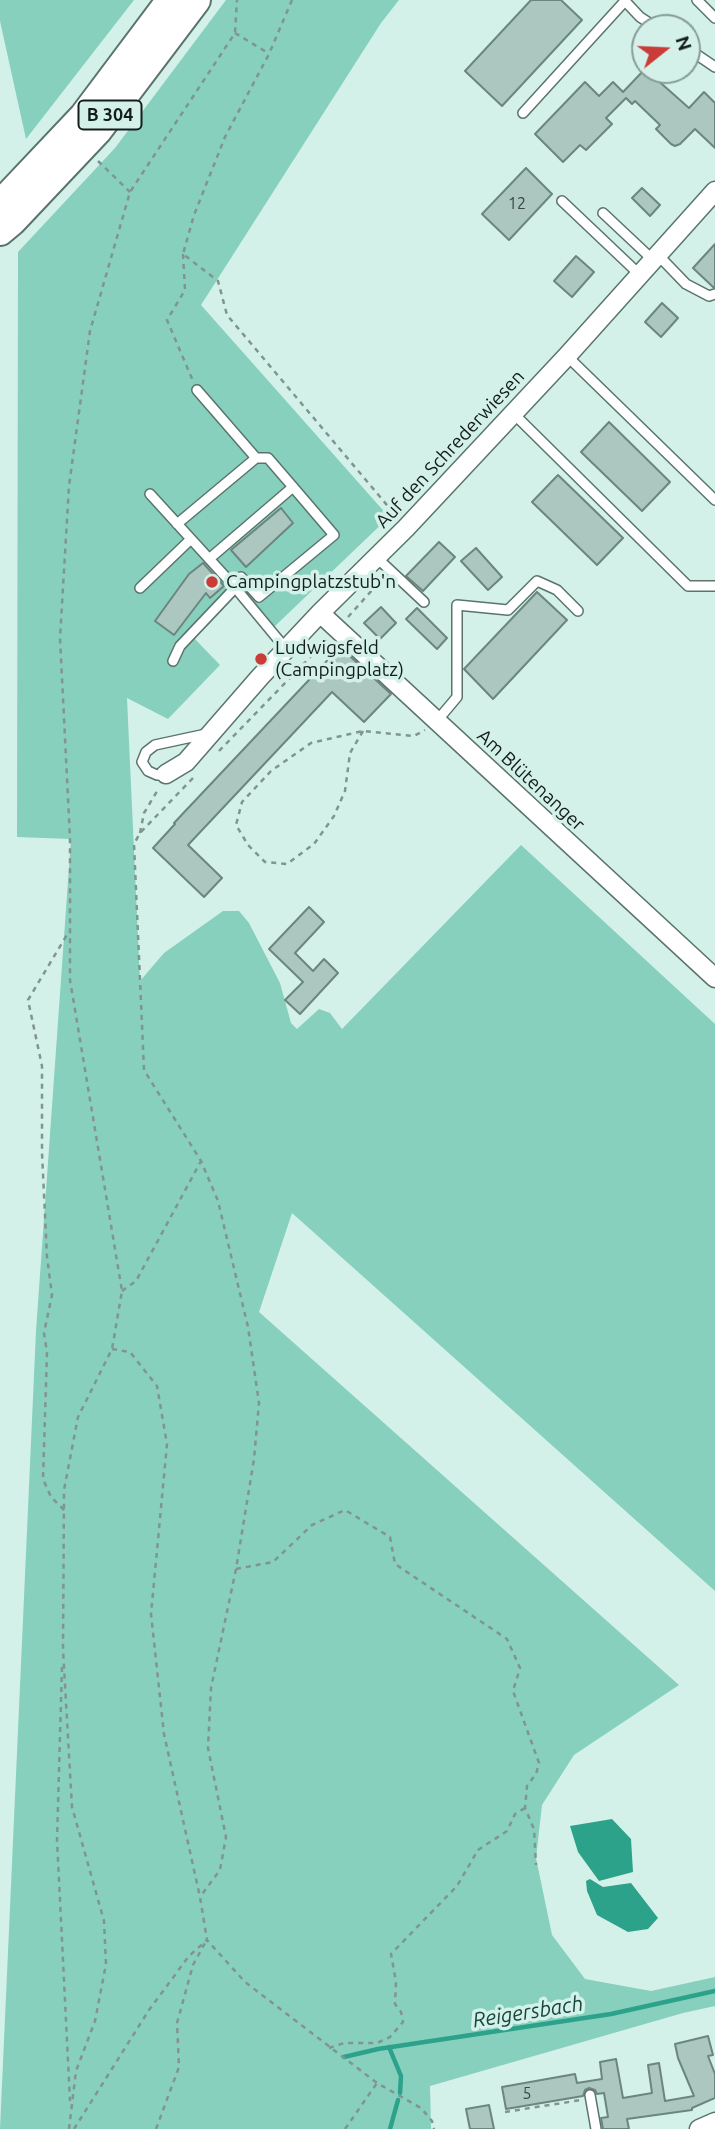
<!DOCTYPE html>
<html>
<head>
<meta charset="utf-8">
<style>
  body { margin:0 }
  #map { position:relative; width:715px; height:2129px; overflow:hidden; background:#d4f1e9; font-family:Ubuntu,sans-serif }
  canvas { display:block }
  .north { position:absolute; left:631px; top:14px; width:70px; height:70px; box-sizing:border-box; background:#d4f1e9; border:2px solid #879c97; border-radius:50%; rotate:72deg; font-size:19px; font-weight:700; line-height:28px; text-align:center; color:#131d1b }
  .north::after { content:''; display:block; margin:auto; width:24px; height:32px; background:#ca3c37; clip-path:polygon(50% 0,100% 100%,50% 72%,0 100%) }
</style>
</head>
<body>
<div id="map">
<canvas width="715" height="2129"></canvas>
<div class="north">N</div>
</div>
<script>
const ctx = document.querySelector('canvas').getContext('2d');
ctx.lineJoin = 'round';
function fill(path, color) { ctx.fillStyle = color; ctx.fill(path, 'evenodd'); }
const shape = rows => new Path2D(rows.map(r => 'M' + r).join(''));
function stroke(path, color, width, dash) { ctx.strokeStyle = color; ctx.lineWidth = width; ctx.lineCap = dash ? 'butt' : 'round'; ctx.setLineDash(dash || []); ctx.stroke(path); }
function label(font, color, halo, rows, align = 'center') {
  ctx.font = font + ' Ubuntu,sans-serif'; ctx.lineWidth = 7; ctx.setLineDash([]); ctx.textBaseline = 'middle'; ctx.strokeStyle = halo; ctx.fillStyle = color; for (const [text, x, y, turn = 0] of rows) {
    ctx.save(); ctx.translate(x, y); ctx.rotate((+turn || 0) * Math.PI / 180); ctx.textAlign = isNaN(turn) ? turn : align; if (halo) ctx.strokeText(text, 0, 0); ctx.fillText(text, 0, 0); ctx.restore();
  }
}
fill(shape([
  [0,0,134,0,26,139,0,21],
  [226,0,399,0,381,23,201,305,389,517,274,627,241,589,194,638,220,665,168,719,127,698,140,981,164,953,223,911,239,911,249,923,280,983,291,1023,297,1029,319,1009,330,1013,342,1029,521,845,715,1024,715,1591,292,1213,259,1312,679,1685,574,1755,542,1805,536,1858,552,1935,585,1979,651,1991,715,1977,715,2006,683,2013,430,2086,431,2129,0,2129,36,1331,71,839,17,837,18,252,115,148]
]), '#86d0bd');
fill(shape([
  [612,1819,631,1839,633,1872,599,1881,578,1852,570,1826],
  [590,1879,603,1887,631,1883,658,1918,648,1929,628,1932,597,1915,587,1891,586,1881]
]), '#2ca28b');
stroke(shape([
  [389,2047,401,2076,400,2093],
  [344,2057,378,2049,611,2014,715,1991],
  [390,2129,398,2100]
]), '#2ca28b', 4.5);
const building = shape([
  [531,0,561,0,582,20,502,106,465,71,531,0],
  [645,69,689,108,704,92,715,103,715,148,695,129,680,144,675,146,671,144,656,129,660,125,635,101,632,104,626,98,606,118,612,124,586,150,580,145,563,162,535,134,585,82,599,96,613,82,623,92,645,69],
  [526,168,552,194,509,240,482,214,526,168],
  [642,188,660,205,650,216,632,198,642,188],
  [715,244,715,287,713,287,693,268,715,244],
  [576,256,594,272,572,297,554,281,576,256],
  [662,303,678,318,661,337,645,322,662,303],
  [609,422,670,482,642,511,581,452,609,422],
  [558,475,623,538,597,565,532,502,558,475],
  [281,508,293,523,246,567,231,550,281,508],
  [439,542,455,557,423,591,406,576,439,542],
  [476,548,502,577,488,590,461,561,476,548],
  [203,563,224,586,210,598,206,593,174,635,155,621,189,574,203,563],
  [537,592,567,620,493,699,464,669,537,592],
  [381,607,396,623,380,639,364,623,381,607],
  [417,608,447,638,437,649,406,619,417,608],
  [340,647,391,694,364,722,332,692,188,845,222,878,204,897,153,848,175,824,174,823,340,647],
  [309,907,324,922,295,953,313,971,324,959,338,973,300,1014,285,1000,303,982,269,949,309,907],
  [708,2036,713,2055,708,2056,715,2074,715,2098,692,2108,692,2110,627,2119,629,2129,603,2129,601,2118,608,2117,604,2093,597,2094,595,2090,589,2088,585,2090,583,2096,506,2109,502,2087,575,2074,577,2083,602,2079,600,2062,616,2059,623,2098,652,2093,648,2065,659,2063,665,2101,694,2096,678,2058,675,2044,708,2036],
  [489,2105,494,2129,470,2129,466,2109,489,2105]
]);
fill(building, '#abc7bf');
stroke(building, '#6c867f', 2);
const lane = shape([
  [624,0,640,17,657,28],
  [697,0,715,18],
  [687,48,715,67],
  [523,113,625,1],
  [562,201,640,275],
  [603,213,653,260],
  [658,255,686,284,709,296,715,294],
  [567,356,715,500],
  [197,390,256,458],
  [513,413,688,586,715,586],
  [150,494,233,585,286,649],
  [177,524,256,458,268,458,293,487,209,559],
  [376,557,424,602],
  [233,585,241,577,259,597,334,535,293,487],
  [140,588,191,539],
  [173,661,180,646,235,588],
  [436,722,457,697,457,605,508,610,537,581,557,590,578,611],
  [166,774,157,775,148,771,142,762,146,752,155,745,206,734],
  [590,2095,596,2129]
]);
const street = shape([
  [320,613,715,978],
  [166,774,186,762,260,677,320,613,406,528,567,356,715,191],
  [699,2129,715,2122]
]);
const primary = shape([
  [0,205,84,116,171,0],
  [0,231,12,221,97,131,196,0]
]);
stroke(lane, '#5a746d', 12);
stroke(street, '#5a746d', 21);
stroke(primary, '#5a746d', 32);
stroke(shape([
  [292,0,269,54,225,137,194,215,183,254,218,281,227,315,397,517],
  [235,33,268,53],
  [98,161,130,192],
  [183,254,185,290,167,320,193,381],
  [348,617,383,578],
  [363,731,350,753,345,791,334,816,314,844,287,864,265,862,248,845,236,825,242,802,271,771,311,743,363,731,414,736,425,730],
  [219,751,327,640],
  [193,778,140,833,134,844,144,1070,201,1161,218,1201,248,1327,259,1403,254,1459,236,1569,211,1688,208,1748,226,1837,220,1870,200,1897],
  [140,833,144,813,159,788],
  [122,1291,136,1281,201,1161],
  [112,1349,130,1352,157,1386,167,1444,151,1614,164,1734,200,1897,207,1940,245,1982,377,2083,421,2108,432,2121,434,2129],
  [64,1510,51,1497,43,1479,47,1352,44,1333,52,1295,47,1257,42,1153,42,1066,28,1000,68,933],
  [236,1569,273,1562,312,1525,345,1510,390,1537,395,1564,507,1639,520,1668,513,1691,539,1763,536,1774,527,1786,525,1808,534,1829,536,1865],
  [62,1667,57,1840,70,2101],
  [329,2048,344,2043,377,2043,390,2037,403,2022,401,2012,395,2004,396,1982,391,1954,457,1886,478,1850,507,1831,515,1814,525,1808],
  [505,2112,581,2100],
  [69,2129,76,2071,95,2021,106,1964,104,1921,72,1807,63,1650,64,1490,78,1417,112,1349,122,1291,70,980,70,838,60,638,69,486,90,331,130,192,235,33,237,0],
  [74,2129,149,2010,189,1956,207,1940],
  [156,2129,179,2067,177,2023,193,1965,205,1943],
  [345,2129,377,2083]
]), '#809590', 2.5, [5, 5]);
stroke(lane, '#fff', 9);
stroke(street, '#fff', 18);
stroke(primary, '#fff', 28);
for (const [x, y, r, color] of [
  [212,582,7,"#ca3c37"],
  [261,659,7,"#ca3c37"]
]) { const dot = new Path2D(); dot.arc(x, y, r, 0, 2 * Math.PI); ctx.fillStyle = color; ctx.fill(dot); stroke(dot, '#d4f1e9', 2.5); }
label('16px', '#394844', null, [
  ["12",517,204],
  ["5",527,2094]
]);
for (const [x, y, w] of [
  [110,115,63]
]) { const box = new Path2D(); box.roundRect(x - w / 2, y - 14.5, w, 29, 5); ctx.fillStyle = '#d4f1e9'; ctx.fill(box); stroke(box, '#131d1b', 2); }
label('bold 18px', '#131d1b', null, [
  ["B 304",110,115]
]);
label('19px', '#131d1b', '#d4f1e9', [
  ["Auf den Schrederwiesen",450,449,-47],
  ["Am Blütenanger",531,780,43]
]);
label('19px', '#131d1b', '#d4f1e9', [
  ["Campingplatzstub'n",226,582],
  ["Ludwigsfeld",275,648],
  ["(Campingplatz)",275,670]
], 'left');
label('italic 21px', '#16473d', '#d4f1e9', [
  ["Reigersbach",528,2012,-9]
]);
</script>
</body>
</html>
